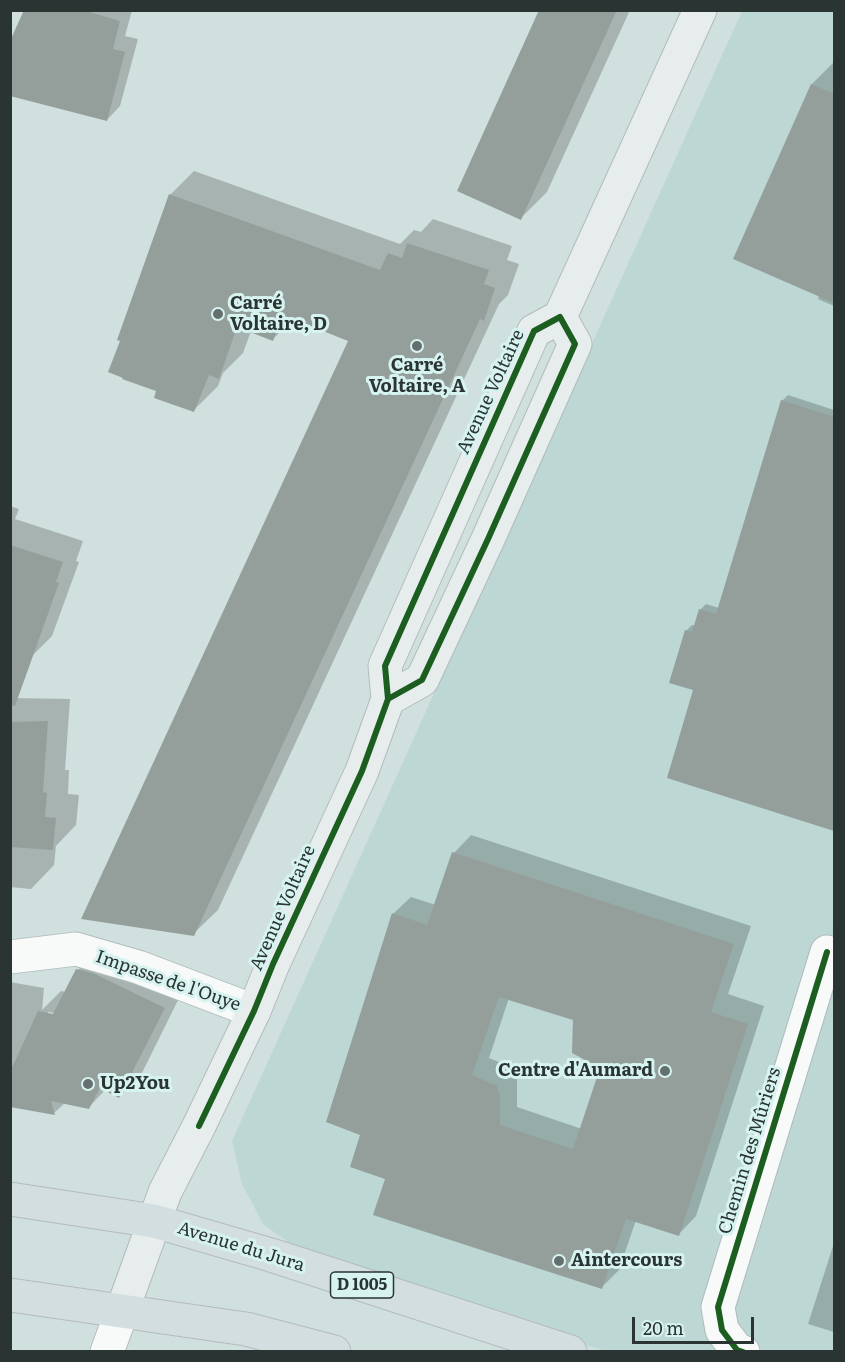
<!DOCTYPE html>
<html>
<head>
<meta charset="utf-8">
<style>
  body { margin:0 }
  #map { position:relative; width:845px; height:1362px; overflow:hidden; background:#d0e0de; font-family:Literata,serif }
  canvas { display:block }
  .frame { position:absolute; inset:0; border:12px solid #2a3433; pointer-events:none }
  .scale { position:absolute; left:632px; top:1317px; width:122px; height:27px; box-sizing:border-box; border:3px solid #2a3433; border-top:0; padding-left:8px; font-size:18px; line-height:21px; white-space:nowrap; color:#2a3433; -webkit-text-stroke:4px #d7f3f0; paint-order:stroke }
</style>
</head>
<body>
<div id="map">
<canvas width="845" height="1362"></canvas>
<div class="frame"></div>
<div class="scale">20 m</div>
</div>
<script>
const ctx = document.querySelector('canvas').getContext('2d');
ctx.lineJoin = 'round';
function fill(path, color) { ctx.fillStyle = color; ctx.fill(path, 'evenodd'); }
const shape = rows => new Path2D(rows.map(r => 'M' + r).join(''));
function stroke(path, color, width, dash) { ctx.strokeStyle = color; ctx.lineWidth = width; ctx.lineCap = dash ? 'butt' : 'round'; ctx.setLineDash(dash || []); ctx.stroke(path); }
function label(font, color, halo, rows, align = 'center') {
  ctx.font = font + ' Literata,serif'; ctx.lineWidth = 6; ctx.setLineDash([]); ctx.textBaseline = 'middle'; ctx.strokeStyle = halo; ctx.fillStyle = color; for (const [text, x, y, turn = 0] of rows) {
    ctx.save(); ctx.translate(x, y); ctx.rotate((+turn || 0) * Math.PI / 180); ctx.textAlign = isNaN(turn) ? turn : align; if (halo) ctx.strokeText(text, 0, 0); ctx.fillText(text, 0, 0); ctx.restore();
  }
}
fill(shape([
  [742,11,834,11,834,1351,604,1351,302,1252,263,1224,242,1184,232,1141]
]), '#bcd7d4');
fill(shape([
  [25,10,132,10,125,36,138,39,120,106,107,120],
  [540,10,630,10,547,192,520,219],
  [834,62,834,306,818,299,819,295,735,258,812,84],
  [194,171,400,244,414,230,421,232,433,219,512,246,507,260,519,264,508,295,499,304,218,910,193,934,350,340,294,318,273,339,251,331,243,353,223,373,218,386,194,410,157,391,170,195],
  [788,395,834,410,834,829,669,777,695,689,686,631,692,625,696,626,700,610,706,604,719,608,782,401],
  [10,506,19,509,15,519,83,541,76,561,79,562,52,636,31,657,10,650],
  [10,698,70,699,65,770,69,770,68,794,79,795,76,825,56,846,54,865,31,889,10,887],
  [471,835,751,926,728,994,764,1006,696,1216,679,1234,636,1220,619,1270,602,1287,387,1178,362,1134,393,914,411,897,436,905,454,853],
  [509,998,575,1019,602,1067,582,1129,517,1107,517,1079,514,1068,489,1058],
  [99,948,185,986,141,1075,119,1096,106,1089,89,1107,65,1103,54,1113,10,1105,10,982,44,988,42,1010,61,991,66,992,78,970],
  [48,1012,60,1014,48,1015],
  [834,1243,834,1332,808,1324]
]), '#0003');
fill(shape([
  [24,10,83,10,120,21,113,49,125,52,107,121,10,96,10,41],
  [539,10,617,10,521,220,457,191],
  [811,84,834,94,834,303,733,259],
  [169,194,380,270,388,253,402,258,407,243,489,270,484,284,495,288,484,321,480,319,194,936,81,919,348,341,283,315,273,341,237,327,219,379,209,375,194,412,154,398,156,391,122,379,123,378,108,372,120,341,117,340],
  [781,400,834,417,834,831,667,778,693,690,669,683,685,630,692,632,699,609,716,614],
  [10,545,63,562,56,582,59,583,15,706,10,705],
  [48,721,43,792,47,793,45,817,56,818,53,850,10,847,10,722],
  [452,852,734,944,711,1012,748,1024,679,1236,626,1219,602,1289,373,1215,385,1179,350,1167,360,1135,326,1122,392,913,427,925],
  [499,997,573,1020,572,1053,600,1068,573,1149,500,1125,500,1097,497,1086,472,1075],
  [76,969,93,973,165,1008,119,1098,100,1088,89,1109,51,1101,55,1115,10,1107,10,1072,38,1011,53,1014]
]), '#949f9b');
const minor = shape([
  [10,957,76,949,138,967,254,1011],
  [107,1352,122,1311],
  [743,1352,737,1350,722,1330,718,1307,827,952]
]);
const secondary = shape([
  [388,699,422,680,488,539,575,344,560,317],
  [122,1311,165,1192,199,1126,254,1011,273,964,362,771,388,699,385,666,534,331,560,317,700,10]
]);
const primary = shape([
  [10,1199,154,1221,271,1255,570,1352],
  [10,1295,246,1329,334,1352]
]);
stroke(minor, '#b0bcbb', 35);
stroke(secondary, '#b0bcbb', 35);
stroke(primary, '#b4bcbb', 35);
stroke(minor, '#f8fafa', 33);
stroke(secondary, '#e6edec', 33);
stroke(primary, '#d3dee0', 33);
stroke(shape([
  [199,1126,254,1011,273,964,362,771,388,699,385,666,534,331,560,317,575,344,488,539,422,680,388,699],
  [743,1352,737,1350,722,1330,718,1307,827,952]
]), '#1b5e20', 6);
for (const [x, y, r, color] of [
  [218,314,6,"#64706f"],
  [417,346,6,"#64706f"],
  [665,1071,6,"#64706f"],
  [88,1084,6,"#64706f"],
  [559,1261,6,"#64706f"]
]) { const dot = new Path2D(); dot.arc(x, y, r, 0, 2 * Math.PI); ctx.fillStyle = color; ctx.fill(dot); stroke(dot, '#d7f3f0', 2); }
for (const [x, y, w] of [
  [362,1285,63]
]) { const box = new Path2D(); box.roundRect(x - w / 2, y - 13, w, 26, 4.5); ctx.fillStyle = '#d7f3f0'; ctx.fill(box); stroke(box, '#2a3433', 1.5); }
label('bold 16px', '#2a3433', null, [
  ["D 1005",362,1285]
]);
label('bold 18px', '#2a3433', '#d7f3f0', [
  ["Carré",230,304],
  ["Voltaire, D",230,325],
  ["Carré",417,366,"center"],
  ["Voltaire, A",417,387,"center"],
  ["Centre d'Aumard",653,1071,"right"],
  ["Up2You",100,1084],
  ["Aintercours",571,1261]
], 'left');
label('18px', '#2a3433', '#d7f3f0', [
  ["Avenue Voltaire",491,392,-65],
  ["Avenue Voltaire",283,908,-66],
  ["Impasse de l'Ouye",168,981,19],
  ["Chemin des Mûriers",750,1151,-73],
  ["Avenue du Jura",241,1247,17]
]);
</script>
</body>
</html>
